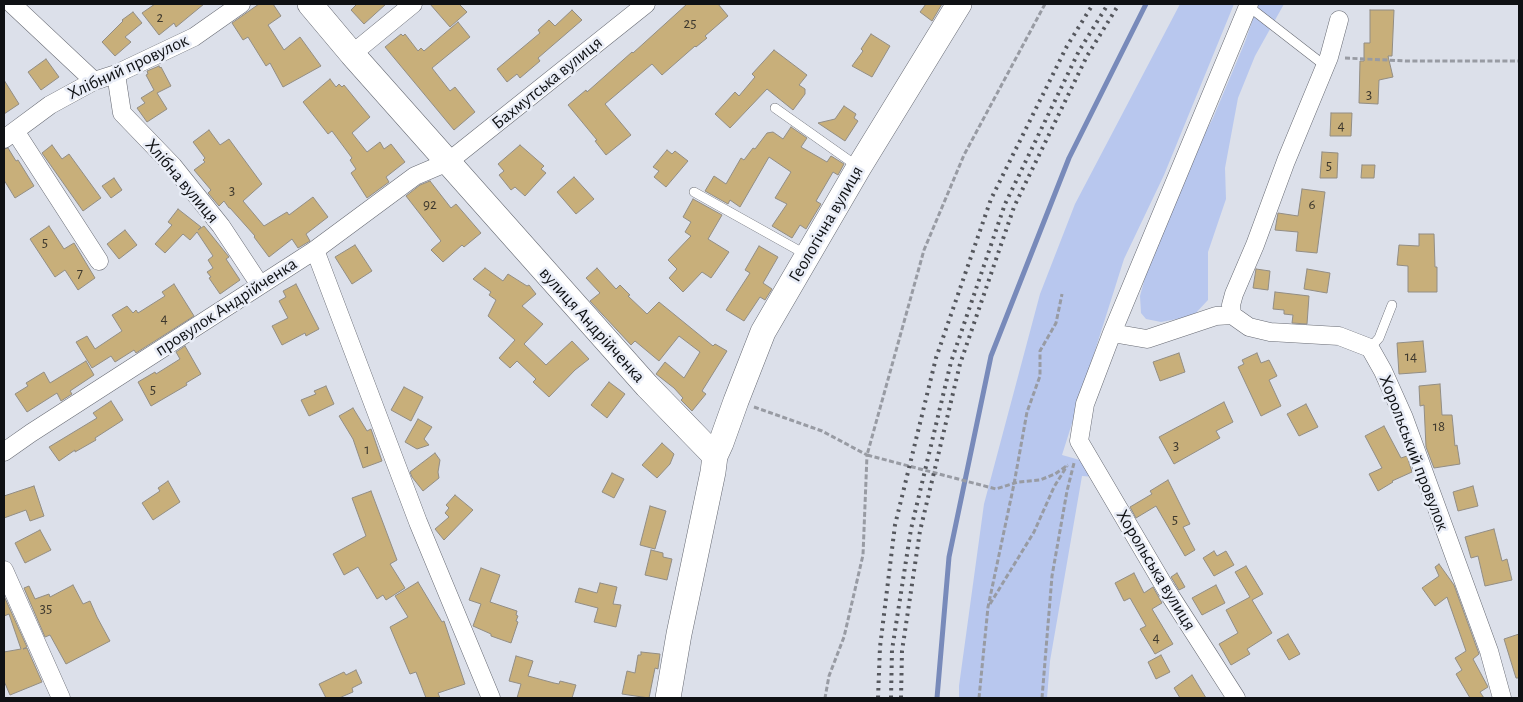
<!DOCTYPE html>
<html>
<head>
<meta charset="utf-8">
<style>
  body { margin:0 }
  #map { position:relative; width:1523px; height:702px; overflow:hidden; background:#dce0ea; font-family:"Alegreya Sans",sans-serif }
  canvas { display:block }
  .frame { position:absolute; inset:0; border:5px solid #0f1114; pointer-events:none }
</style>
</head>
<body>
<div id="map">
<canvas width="1523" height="702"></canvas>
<div class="frame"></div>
</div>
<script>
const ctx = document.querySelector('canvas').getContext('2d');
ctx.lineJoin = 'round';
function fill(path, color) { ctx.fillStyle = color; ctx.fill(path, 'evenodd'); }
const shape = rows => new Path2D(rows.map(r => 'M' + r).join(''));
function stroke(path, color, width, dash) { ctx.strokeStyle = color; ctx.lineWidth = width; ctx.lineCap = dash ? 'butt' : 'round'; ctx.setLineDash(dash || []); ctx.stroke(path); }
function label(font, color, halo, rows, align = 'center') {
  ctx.font = font + ' "Alegreya Sans",sans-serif'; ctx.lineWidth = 5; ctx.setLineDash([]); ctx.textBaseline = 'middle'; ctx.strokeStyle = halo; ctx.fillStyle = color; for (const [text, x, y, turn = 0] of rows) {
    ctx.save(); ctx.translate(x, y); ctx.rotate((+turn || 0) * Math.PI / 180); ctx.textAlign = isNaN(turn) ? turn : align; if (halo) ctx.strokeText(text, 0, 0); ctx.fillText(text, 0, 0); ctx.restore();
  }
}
fill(shape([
  [1180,4,1234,4,1164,175,1124,259,1062,455,1087,462,1095,477,1082,476,1050,661,1047,698,959,698,959,686,984,504,1040,294,1075,204],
  [1258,4,1284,4,1255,56,1238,98,1225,168,1226,199,1208,252,1208,300,1193,316,1161,322,1146,319,1141,313,1140,296,1153,248,1187,166,1213,118,1245,42]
]), '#b8c7ee');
stroke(shape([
  [937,698,949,557,991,356,1069,158,1146,4]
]), '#788aba', 5);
const building = shape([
  [155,4,204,4,176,27,174,23,159,35,142,13,155,4],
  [259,4,273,4,281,16,268,25,284,50,300,37,321,66,283,87,270,63,266,66,248,37,243,40,232,23,259,4],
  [357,4,386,4,364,24,351,10,357,4],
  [430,4,459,4,467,12,450,27,430,4],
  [687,4,718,4,728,16,705,36,707,38,696,47,695,46,662,75,652,64,605,104,631,135,606,155,595,141,597,140,568,105,586,90,587,92,632,52,633,53,687,4],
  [926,4,942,4,932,21,920,12,926,4],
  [572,10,582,20,538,58,540,61,520,78,517,74,507,82,497,69,540,33,538,30,549,20,555,26,572,10],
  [1370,10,1394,10,1392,56,1388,56,1393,77,1379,80,1378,104,1359,103,1360,61,1364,61,1364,43,1370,43,1370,10],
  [133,12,142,23,125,37,131,42,115,56,102,42,123,21,122,20,133,12],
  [458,22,470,37,432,68,450,91,455,87,475,112,454,130,385,47,401,34,403,36,405,34,418,51,421,48,424,51,458,22],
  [871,34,890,46,872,77,852,66,863,51,861,49,871,34],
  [774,50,807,75,799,85,805,89,805,94,793,110,767,89,730,128,715,114,735,92,739,96,755,77,752,74,774,50],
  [46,59,59,77,41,90,28,72,46,59],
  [159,66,160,68,161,67,171,86,157,93,167,109,147,122,137,108,145,103,141,98,154,90,146,75,148,74,147,71,159,66],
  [330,79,336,87,339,84,342,87,344,85,370,117,352,133,367,152,380,142,384,149,391,144,405,162,386,177,389,182,367,198,351,173,356,169,350,160,352,158,332,131,328,134,303,102,330,79],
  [4,80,19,104,4,114,4,80],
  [844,106,856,114,854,118,858,121,845,141,818,123,835,119,844,106],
  [1331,113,1352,113,1351,136,1330,136,1331,113],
  [791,127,807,138,801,147,827,162,831,156,844,164,838,175,833,172,816,201,821,204,806,229,800,225,792,238,772,226,787,204,775,198,791,172,769,157,740,207,730,200,728,204,705,191,714,176,726,184,741,158,744,160,753,148,755,149,767,133,773,132,783,139,791,127],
  [209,130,220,145,229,139,262,184,243,201,264,226,287,212,289,215,313,197,328,217,306,234,310,241,298,248,292,239,269,257,254,237,255,236,230,208,229,208,224,201,219,206,208,193,211,190,194,170,205,162,203,160,205,158,193,142,209,130],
  [52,145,62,159,69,154,101,198,83,211,42,153,52,145],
  [520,145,544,166,541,169,546,173,525,196,515,187,511,190,499,175,504,171,498,164,520,145],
  [8,148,16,161,18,160,34,186,15,198,4,180,4,149,8,148],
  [667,150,672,154,675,151,688,161,666,187,654,177,659,171,653,167,667,150],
  [1322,152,1338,153,1337,178,1320,178,1322,152],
  [1362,165,1375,165,1374,178,1361,178,1362,165],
  [574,177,594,199,576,214,557,192,574,177],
  [114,178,122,190,111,198,102,186,114,178],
  [430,181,451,208,456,204,481,233,464,247,462,245,443,262,431,250,441,241,406,196,420,185,430,181],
  [1302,189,1325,192,1317,253,1296,251,1298,232,1275,230,1278,213,1298,216,1302,189],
  [693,199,722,215,708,239,729,252,711,278,702,272,683,292,669,278,677,269,668,260,691,236,685,232,691,222,683,217,693,199],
  [178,209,201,227,198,230,204,226,229,257,226,259,240,280,220,294,209,278,211,277,207,272,213,268,208,260,213,256,197,232,190,240,183,234,165,253,155,244,172,225,168,222,178,209],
  [49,226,64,249,74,243,95,278,78,290,65,270,55,277,30,239,49,226],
  [125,230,137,245,119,259,107,244,125,230],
  [1419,234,1434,234,1435,267,1437,267,1437,292,1408,292,1408,266,1397,265,1399,245,1419,246,1419,234],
  [355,245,372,271,352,284,335,257,355,245],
  [759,246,778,257,763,283,772,289,765,300,760,297,744,321,726,310,750,273,745,270,759,246],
  [485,268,503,281,508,274,527,286,529,285,536,294,522,306,543,324,524,344,546,365,572,341,589,359,575,370,549,397,533,382,536,379,517,361,510,368,499,358,515,340,488,316,496,300,489,295,491,292,473,279,485,268],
  [597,268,616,289,620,285,630,295,628,296,647,314,659,302,713,346,715,344,727,351,702,391,706,394,692,411,681,400,683,398,674,388,656,374,665,362,684,378,700,352,679,336,659,361,635,341,631,345,590,301,600,293,586,278,597,268],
  [1256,269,1270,271,1268,290,1253,288,1256,269],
  [1307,269,1330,273,1327,293,1304,289,1307,269],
  [174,284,194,316,136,353,134,350,115,362,111,356,92,368,76,342,87,336,95,349,122,331,112,315,127,306,133,313,136,310,138,313,165,296,162,292,174,284],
  [296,284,319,329,306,336,305,333,282,345,272,326,288,318,279,301,286,297,283,291,296,284],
  [1275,292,1309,296,1307,324,1292,323,1293,315,1284,314,1284,310,1273,309,1275,292],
  [1423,341,1426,372,1399,374,1397,343,1423,341],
  [185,346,201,374,186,383,187,385,151,406,138,382,155,372,156,374,180,359,176,352,185,346],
  [1179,353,1185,372,1160,381,1153,362,1179,353],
  [1257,353,1261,363,1269,360,1277,376,1269,380,1281,406,1261,416,1238,367,1244,364,1242,360,1257,353],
  [86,361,94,375,70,391,72,394,61,401,57,393,27,412,15,394,28,386,26,383,44,372,50,383,86,361],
  [609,382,625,394,607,418,591,405,609,382],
  [1440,384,1442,415,1452,415,1455,446,1457,445,1460,464,1434,468,1426,447,1424,405,1420,406,1419,386,1440,384],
  [326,386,334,404,309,416,301,400,316,394,314,391,326,386],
  [404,387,423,397,411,421,391,410,404,387],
  [111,401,123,420,95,438,96,440,75,452,75,450,59,461,49,447,97,418,93,413,111,401],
  [1224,402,1233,422,1216,431,1220,438,1174,464,1159,437,1224,402],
  [1306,404,1318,427,1299,436,1287,414,1306,404],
  [353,408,367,431,371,429,382,461,363,468,353,439,339,416,353,408],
  [418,419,432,427,424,439,429,445,417,449,405,442,418,419],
  [1384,426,1401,458,1407,456,1412,472,1392,481,1393,482,1378,491,1369,474,1382,468,1365,436,1384,426],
  [662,443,674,454,670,464,657,478,642,465,662,443],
  [435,453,440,460,438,472,439,478,423,491,412,477,410,472,435,453],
  [612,473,624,479,614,498,602,492,612,473],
  [1168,480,1190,524,1183,527,1195,550,1185,556,1156,506,1136,518,1130,507,1152,494,1150,491,1168,480],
  [168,481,180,502,153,520,142,503,160,491,158,488,168,481],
  [34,486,44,516,30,521,26,510,4,518,4,496,34,486],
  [1473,486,1478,506,1458,511,1453,492,1473,486],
  [371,491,397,560,390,564,405,588,386,600,383,595,377,599,358,567,344,575,333,554,366,536,352,498,371,491],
  [455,495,473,510,444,540,435,529,449,517,445,513,449,508,446,505,455,495],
  [650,506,666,511,655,549,640,545,650,506],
  [1494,529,1502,561,1507,559,1512,580,1485,586,1478,556,1471,558,1465,537,1494,529],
  [40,530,51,550,25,563,15,543,40,530],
  [651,550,663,553,663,557,672,559,667,580,645,575,651,550],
  [1214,551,1217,556,1226,551,1234,565,1214,576,1203,558,1214,551],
  [1439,564,1454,585,1479,654,1473,659,1488,687,1480,692,1484,698,1470,698,1456,674,1462,670,1455,658,1466,651,1447,597,1435,606,1422,588,1439,576,1435,567,1439,564],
  [1246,566,1263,594,1252,600,1272,633,1247,649,1250,654,1231,665,1219,644,1238,633,1226,610,1250,597,1235,572,1246,566],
  [481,568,500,575,490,602,517,611,516,615,518,616,516,621,518,622,511,643,491,636,491,634,473,626,481,604,469,600,481,568],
  [1134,573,1144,593,1153,587,1162,603,1152,609,1173,644,1155,654,1140,629,1146,626,1130,598,1124,601,1115,583,1134,573],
  [1177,573,1185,587,1179,590,1171,577,1177,573],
  [418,582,442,622,444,621,465,684,438,693,440,698,426,698,416,672,410,674,390,627,408,617,395,596,418,582],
  [600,583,617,587,613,604,621,605,616,627,594,622,598,608,575,602,579,588,597,593,600,583],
  [73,585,83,604,90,601,97,617,110,641,66,664,50,635,45,637,24,588,29,586,35,599,49,594,50,597,73,585],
  [1216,585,1225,603,1202,615,1192,598,1216,585],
  [4,596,27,647,23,649,27,648,42,682,10,695,4,681,4,652,21,649,9,614,4,616,4,596],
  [1288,634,1300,654,1289,660,1277,640,1288,634],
  [1519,634,1519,678,1516,678,1504,639,1519,634],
  [641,652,660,654,658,669,655,668,649,698,622,694,627,671,635,673,638,655,641,655,641,652],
  [1161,655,1170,672,1156,679,1148,662,1161,655],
  [516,656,533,661,528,676,554,683,559,684,560,681,576,685,572,698,517,698,521,684,509,681,516,656],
  [356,670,362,683,352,688,353,692,339,698,326,698,319,684,344,672,346,675,356,670],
  [1192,675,1206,698,1180,698,1174,688,1192,675]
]);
fill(building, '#c8af7a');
stroke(building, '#928d84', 1);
const lane = shape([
  [1248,6,1324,65],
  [775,108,857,166],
  [694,192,805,254],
  [1370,348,1379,338,1392,305]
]);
const street = shape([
  [12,4,94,81],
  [352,54,413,4],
  [116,74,122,113,173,166,221,226,260,285],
  [15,131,99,261],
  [4,139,50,105,94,81,116,74,194,37,241,4],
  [315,250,418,522,491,698],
  [1232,315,1231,305,1234,294,1255,245,1286,161,1329,57,1339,20],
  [1112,333,1147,339,1216,316,1232,315,1249,327,1270,332,1339,336,1370,348,1383,371,1404,418,1489,651,1502,698],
  [4,452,31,433,315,250,415,176,448,162,646,4],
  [4,570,61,698],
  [1236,698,1166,589,1079,441,1085,404,1112,333,1249,4]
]);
const secondary = shape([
  [310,4,352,54,647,386,715,456],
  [668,698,679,634,713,472,715,456,721,443,736,401,763,332,859,167,959,4]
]);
stroke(lane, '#686b74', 10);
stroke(street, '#686b74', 19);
stroke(secondary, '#686b74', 26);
stroke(shape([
  [1045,4,964,155,924,250,867,455,996,489,1018,482,1040,480,1055,474,1068,465],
  [1345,58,1405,61,1519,61],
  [754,407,822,431,867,455,863,555,844,637,829,676,825,698],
  [990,604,1034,532,1054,487,1067,466],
  [979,698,988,607,1014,484,1027,412,1040,376,1040,351,1056,323,1062,294],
  [1042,698,1052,576,1067,491,1074,463]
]), '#989ba3', 3, [5, 2.5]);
stroke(lane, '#fff', 9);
stroke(street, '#fff', 18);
stroke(secondary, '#fff', 25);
stroke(shape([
  [878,698,880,647,895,525,936,358,991,199,1067,46,1093,4],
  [891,698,892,650,911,529,951,362,1005,204,1079,51,1108,4],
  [901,698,902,651,920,531,960,364,1014,207,1087,56,1119,4]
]), '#55575d', 4, [2.5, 5]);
label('15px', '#3d382e', null, [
  ["2",160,17],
  ["25",690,23],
  ["3",1369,94],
  ["4",1341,125],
  ["5",1329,165],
  ["3",232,190],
  ["92",430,204],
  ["6",1312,204],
  ["5",45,242],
  ["7",80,273],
  ["4",164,318],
  ["14",1411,356],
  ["5",153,389],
  ["18",1439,426],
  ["3",1176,445],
  ["1",367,449],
  ["5",1175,519],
  ["35",46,608],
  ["4",1156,637]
]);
label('18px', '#0f1114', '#e9edf7', [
  ["Хлібний провулок",128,67,-25],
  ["Бахмутська вулиця",547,83,-39],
  ["Хлібна вулиця",182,181,50],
  ["Геологічна вулиця",826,224,-60],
  ["провулок Андрійченка",226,307,-33],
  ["вулиця Андрійченка",592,325,48],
  ["Хорольський провулок",1414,453,69],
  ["Хорольська вулиця",1156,570,59]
]);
</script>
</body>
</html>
